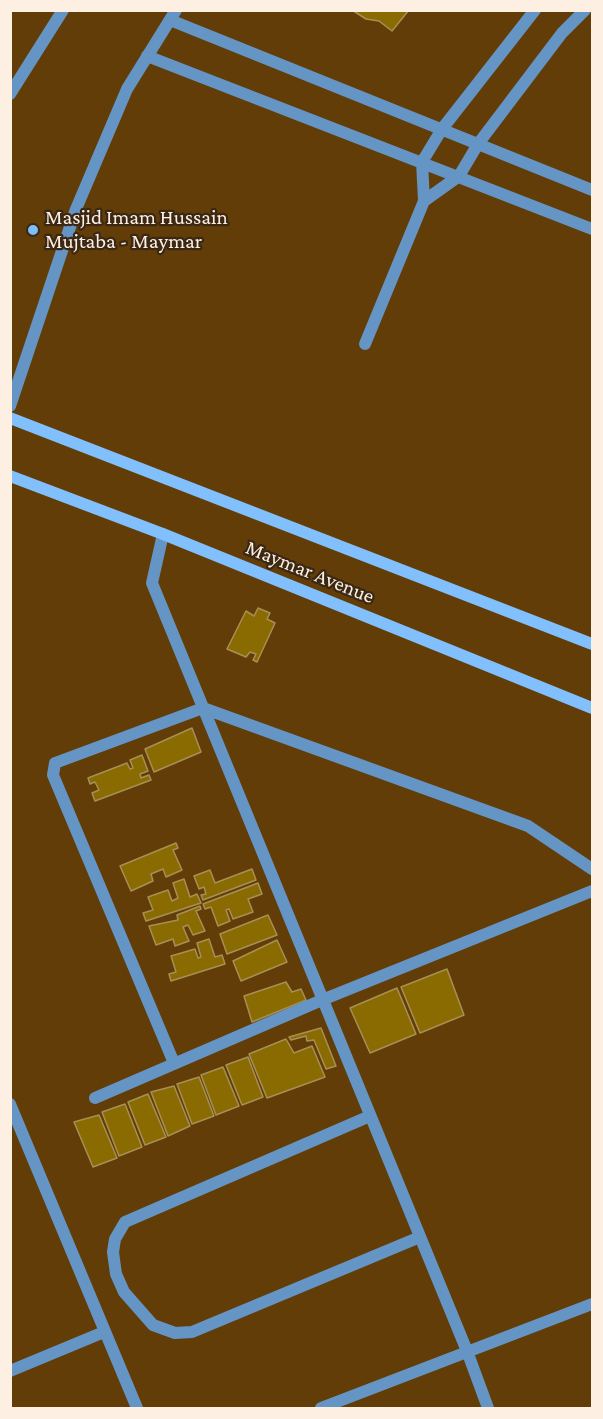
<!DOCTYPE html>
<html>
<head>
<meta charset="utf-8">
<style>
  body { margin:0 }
  #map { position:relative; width:603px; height:1419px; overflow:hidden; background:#623d07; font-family:"Crimson Pro",serif }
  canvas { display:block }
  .frame { position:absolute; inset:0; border:12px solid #fdefe1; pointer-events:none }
</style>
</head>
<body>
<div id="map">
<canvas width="603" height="1419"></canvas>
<div class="frame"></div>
</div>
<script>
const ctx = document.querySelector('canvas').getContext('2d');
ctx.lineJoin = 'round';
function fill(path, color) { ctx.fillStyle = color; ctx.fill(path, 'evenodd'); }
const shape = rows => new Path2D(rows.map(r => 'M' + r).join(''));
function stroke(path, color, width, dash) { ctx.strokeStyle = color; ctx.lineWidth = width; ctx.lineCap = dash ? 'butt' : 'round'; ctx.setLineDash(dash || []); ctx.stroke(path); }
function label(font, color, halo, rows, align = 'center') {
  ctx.font = font + ' "Crimson Pro",serif'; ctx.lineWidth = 4.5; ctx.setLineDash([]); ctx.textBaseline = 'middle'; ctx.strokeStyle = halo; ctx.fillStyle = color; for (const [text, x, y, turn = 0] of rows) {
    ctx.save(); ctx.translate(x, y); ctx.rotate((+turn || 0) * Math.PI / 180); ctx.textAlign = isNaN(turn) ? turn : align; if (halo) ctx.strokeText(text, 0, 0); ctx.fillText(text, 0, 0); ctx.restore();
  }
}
const building = shape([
  [352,10,409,10,392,31,379,21,366,19,352,10],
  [258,608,270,613,267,619,275,623,257,662,253,660,256,654,250,652,246,657,227,649,246,611,254,616,258,608],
  [192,728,201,752,154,772,145,749,192,728],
  [142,755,148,771,140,774,141,778,149,775,151,780,95,801,92,793,99,790,95,782,90,784,88,778,127,763,130,769,133,768,130,760,142,755],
  [176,843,178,848,173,850,182,870,166,877,163,869,151,874,153,881,131,891,120,866,176,843],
  [252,869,256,880,203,900,201,895,206,894,204,887,199,889,194,876,210,870,215,883,252,869],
  [184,879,190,897,197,894,201,903,146,921,143,913,153,910,148,897,168,890,172,901,178,898,173,883,184,879],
  [258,883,262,894,248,899,253,912,233,919,229,909,226,910,230,921,218,926,211,907,205,909,203,904,258,883],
  [200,906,201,909,196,911,205,931,193,935,188,925,183,927,189,941,175,946,173,939,156,945,149,926,178,920,177,915,200,906],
  [268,915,277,935,227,954,220,934,268,915],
  [209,939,215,957,222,955,225,964,171,981,169,974,176,972,171,956,195,949,198,958,201,957,197,943,209,939],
  [277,940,287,962,241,981,233,961,277,940],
  [447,969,464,1015,420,1033,401,987,447,969],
  [286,982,292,992,301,989,306,1000,252,1022,244,996,286,982],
  [397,988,416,1034,370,1053,350,1008,397,988],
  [321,1028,336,1066,326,1069,314,1040,307,1041,306,1036,291,1040,289,1037,321,1028],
  [286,1039,294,1053,312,1046,325,1077,267,1098,249,1054,286,1039],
  [248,1057,263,1097,242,1105,226,1065,248,1057],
  [223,1067,239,1106,216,1115,201,1075,223,1067],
  [199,1077,214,1116,192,1124,177,1084,199,1077],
  [174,1086,190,1126,168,1136,151,1092,174,1086],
  [148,1094,166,1137,145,1145,128,1102,148,1094],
  [125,1104,142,1147,119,1156,102,1112,125,1104],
  [99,1115,117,1158,93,1167,74,1122,99,1115]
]);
fill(building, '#8a6b01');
stroke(building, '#a79056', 1.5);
stroke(shape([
  [170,20,592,190],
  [147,56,592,229],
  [424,201,459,176,478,144,562,33,585,10],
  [365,344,424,201,422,162,442,129,535,10],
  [163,534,152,583,467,1351,488,1408],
  [174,1063,53,775,55,763,203,708,528,826,592,869],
  [95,1098,322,1000,592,891],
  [10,1104,137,1408],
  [370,1116,125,1222,115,1239,113,1252,116,1274,124,1292,153,1325,175,1333,192,1332,420,1237],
  [10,1371,104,1332],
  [321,1408,592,1304]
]), '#6495c5', 12);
stroke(shape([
  [10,94,63,10],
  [10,406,76,209,127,89,176,10]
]), '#6495c5', 12);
stroke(shape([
  [10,418,592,644],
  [10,476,163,534,592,708]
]), '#81c0fc', 12);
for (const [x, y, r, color] of [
  [33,230,6,"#7ebdf9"]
]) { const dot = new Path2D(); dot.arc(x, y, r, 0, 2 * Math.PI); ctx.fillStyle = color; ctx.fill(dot); stroke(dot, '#3a2815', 2); }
label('21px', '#fdefe1', '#3a2815', [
  ["Masjid Imam Hussain",45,218],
  ["Mujtaba - Maymar",45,242]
], 'left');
label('21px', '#fdefe1', '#3a2815', [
  ["Maymar Avenue",310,572,22]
]);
</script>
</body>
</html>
